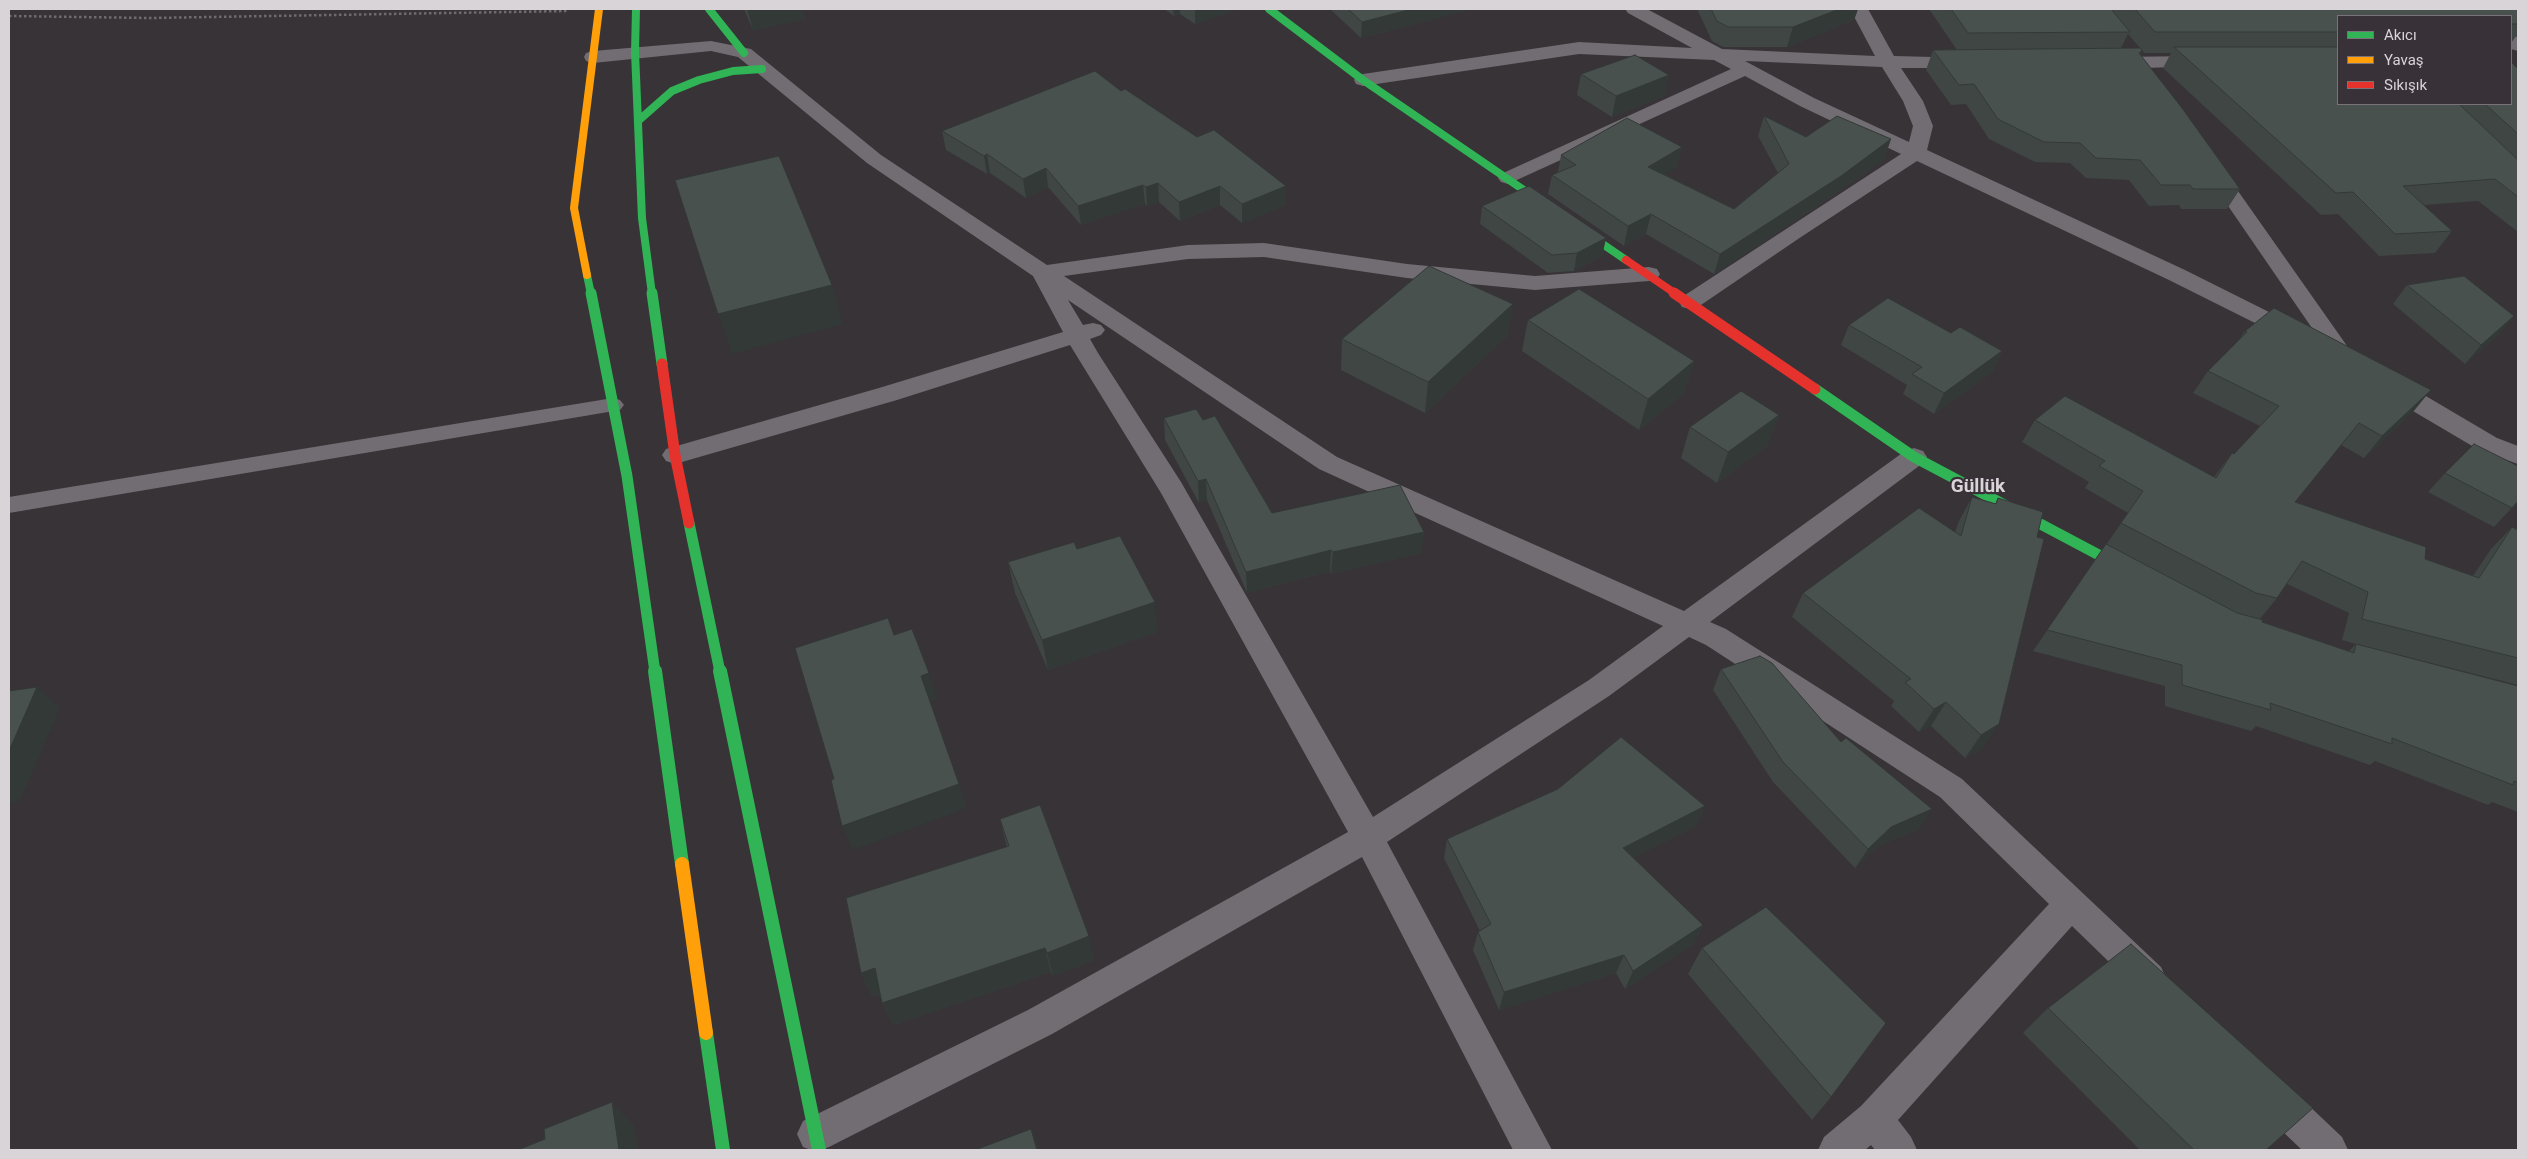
<!DOCTYPE html>
<html>
<head>
<meta charset="utf-8">
<style>
  body { margin:0 }
  #map { position:relative; width:2527px; height:1159px; overflow:hidden; background:#373337; font-family:Roboto,sans-serif }
  canvas { display:block }
  .frame { position:absolute; inset:0; border:10px solid #d8d4d8; pointer-events:none }
  .legend { position:absolute; left:2337px; top:15px; width:175px; height:90px; box-sizing:border-box; background:#393138; border:1px solid #797278; margin:0; padding:6px 9px; list-style:none; font-size:15px; color:#d8d4d8 }
  .legend li { display:flex; align-items:center; gap:10px; height:25px }
  .legend b { width:25px; border:1px solid #797278 }
</style>
</head>
<body>
<div id="map">
<canvas width="2527" height="1159"></canvas>
<div class="frame"></div>
<ul class="legend">
<li><b style="height:6px;background:#30b455"></b>Akıcı</li>
<li><b style="height:6px;background:#ff9f0a"></b>Yavaş</li>
<li><b style="height:6px;background:#e5322d"></b>Sıkışık</li>
</ul>
</div>
<script>
const ctx = document.querySelector('canvas').getContext('2d');
ctx.lineJoin = 'round';
const shape = rows => new Path2D(rows.map(r => 'M' + r).join(''));
function stroke(path, color, width, dash) { ctx.strokeStyle = color; ctx.lineWidth = width; ctx.lineCap = dash ? 'butt' : 'round'; ctx.setLineDash(dash || []); ctx.stroke(path); }
function fill(path, color) { ctx.fillStyle = color; ctx.fill(path, 'evenodd'); }
function label(font, color, halo, rows, align = 'center') {
  ctx.font = font + ' Roboto,sans-serif'; ctx.lineWidth = 4.5; ctx.setLineDash([]); ctx.textBaseline = 'middle'; ctx.strokeStyle = halo; ctx.fillStyle = color; for (const [text, x, y, turn = 0] of rows) {
    ctx.save(); ctx.translate(x, y); ctx.rotate((+turn || 0) * Math.PI / 180); ctx.textAlign = isNaN(turn) ? turn : align; if (halo) ctx.strokeText(text, 0, 0); ctx.fillText(text, 0, 0); ctx.restore();
  }
}
stroke(shape([
  [9,16,150,18,568,11]
]), '#706b6f', 2.5, [2.5, 2.5]);
fill(shape([
  [613,398,620,400,624,405,620,410,9,513,9,497,613,398]
]), '#726d72');
fill(shape([
  [1625,9,1647,9,1722,49,1875,56,1850,9,1868,9,1894,56,1973,58,1975,62,1973,66,1966,68,1901,68,1923,101,1933,126,1927,150,2185,270,2303,329,2307,334,2303,339,2295,341,2287,339,2169,280,1917,161,1801,237,1698,307,1690,309,1682,307,1679,302,1682,297,1901,154,1800,106,1745,76,1508,184,1501,182,1498,178,1501,174,1731,69,1714,60,1579,54,1363,86,1356,84,1354,80,1356,76,1363,74,1579,42,1692,48,1628,13,1625,9],
  [1745,61,1882,67,1903,101,1913,126,1909,142,1814,98,1745,61],
  [2511,35,2518,37,2518,51,2511,49,2511,35],
  [711,41,751,49,881,155,1047,265,1188,245,1264,243,1407,264,1535,276,1649,267,1657,269,1660,274,1657,279,1649,281,1535,290,1407,278,1264,257,1188,259,1064,276,1337,457,1684,611,1905,451,1914,448,1923,451,1927,457,1923,463,1710,622,1726,629,1962,779,2161,967,2166,978,2161,989,2149,994,2137,989,2072,926,1898,1120,1911,1137,1917,1150,1875,1150,1871,1145,1865,1150,1818,1150,1824,1137,1861,1106,2049,904,1940,797,1706,645,1689,637,1609,696,1387,842,1552,1150,1513,1150,1362,857,1052,1034,829,1147,821,1150,811,1150,803,1147,797,1134,803,1121,1028,1010,1348,832,1161,493,1070,345,897,400,675,464,666,461,662,455,666,449,879,388,1063,332,1033,276,867,163,738,57,711,51,593,63,586,61,584,57,586,53,593,51,711,41],
  [1068,300,1319,469,1663,626,1589,680,1373,817,1181,482,1098,353,1090,339,1101,335,1105,330,1101,325,1093,323,1083,325,1068,300],
  [2203,56,2210,58,2212,62,2210,66,2109,69,2102,67,2100,63,2102,59,2109,57,2203,56],
  [2212,162,2219,164,2352,353,2356,358,2352,363,2344,366,2336,363,2202,168,2205,164,2212,162],
  [2388,377,2397,379,2497,438,2518,446,2518,464,2479,450,2379,391,2376,385,2379,379,2388,377],
  [2272,1078,2285,1083,2342,1137,2348,1150,2302,1150,2259,1109,2254,1096,2259,1083,2272,1078]
]), '#726d72');
stroke(shape([
  [636,9,635,52,642,218,652,294],
  [709,9,744,53],
  [1269,9,1363,80,1626,260],
  [638,121,672,91,699,80,733,71,762,69],
  [587,275,591,294]
]), '#30b455', 8);
stroke(shape([
  [591,293,627,476,655,672],
  [652,293,662,364],
  [1815,389,1914,457,2131,572],
  [689,523,720,672]
]), '#30b455', 11);
stroke(shape([
  [655,671,682,864],
  [720,671,819,1150],
  [706,1033,723,1150]
]), '#30b455', 14);
stroke(shape([
  [587,275,574,208,599,9]
]), '#ff9f0a', 8);
stroke(shape([
  [682,864,706,1033]
]), '#ff9f0a', 14);
stroke(shape([
  [1626,260,1676,294]
]), '#e5322d', 8);
stroke(shape([
  [1674,293,1815,389],
  [662,364,675,455,689,523]
]), '#e5322d', 11);
fill(shape([
  [744,9,802,9,805,19,753,30],
  [1164,9,1238,9,1195,24,1180,14,1174,16],
  [1330,9,1472,9,1361,38],
  [1697,9,1858,9,1854,20,1787,47,1723,47,1712,41],
  [1929,9,2518,9,2518,35,2517,35,2511,43,2511,16,2338,16,2338,104,2511,104,2518,69,2518,232,2478,201,2424,205,2452,231,2435,253,2379,256,2338,214,2321,215,2163,68,2171,53,2144,53,2142,50,2140,54,2240,189,2227,209,2181,209,2179,205,2149,206,2129,180,2086,178,2070,163,2035,162,1989,139,1966,104,1951,105,1926,70,1933,50,1957,50],
  [2128,34,2140,48,2121,48],
  [1581,74,1669,75,1664,96,1612,117,1577,95],
  [1121,91,1286,205,1242,223,1220,205,1180,221,1159,202,1147,206,1145,204,1081,225,1048,187,1026,198,990,173,987,174,946,150,942,131],
  [1764,116,1806,137,1891,139,1884,159,1834,195,1714,274,1646,234,1624,246,1548,194,1552,175,1558,172,1561,155,1682,147,1677,167,1664,174,1734,209,1778,173,1758,136],
  [1482,206,1606,238,1602,256,1574,271,1548,273,1480,224],
  [2407,285,2514,316,2498,335,2465,364,2393,304],
  [1528,320,1694,361,1684,393,1639,430,1522,351],
  [1849,325,1951,333,2002,351,1992,372,1934,414,1903,394,1907,385,1841,345],
  [2245,331,2413,412,2364,458,2341,445,2295,502,2425,559,2473,576,2491,549,2512,527,2518,530,2518,685,2384,651,2518,686,2518,812,2492,802,2488,805,2375,761,2370,765,2256,726,2251,731,2165,706,2165,686,2033,651,2128,513,2085,488,2089,482,2022,442,2035,420,2214,477,2232,453,2234,454,2260,426,2193,393,2208,371,2238,341],
  [2287,584,2349,613,2342,640,2356,644,2349,651,2262,622,2260,619,2277,598],
  [1508,335,1425,413,1341,370,1342,339],
  [1779,415,1767,446,1717,483,1681,458,1690,427],
  [1164,418,1203,420,1272,513,1424,532,1421,553,1331,574,1330,571,1247,593,1207,500,1199,503,1165,440],
  [2445,473,2518,501,2494,527,2428,492],
  [1972,497,1995,504,1998,498,1983,748,1965,758,1931,726,1919,732,1891,706,1894,701,1792,617,1803,593,1955,532,1959,521],
  [1077,549,1157,632,1048,670,1015,593,1008,562],
  [1721,669,1841,742,1919,829,1878,846,1855,868,1773,782,1713,690],
  [1000,819,1094,960,1053,976,1051,972,893,1025,882,1003,880,994,872,996,861,973,1007,847],
  [1697,826,1633,858,1703,925,1693,944,1625,989,1616,973,1499,1010,1473,950,1478,932,1480,931,1444,858,1447,839],
  [1702,948,1831,1097,1812,1120,1688,974],
  [2048,1008,2266,1150,2140,1150,2023,1033]
]), '#3f4643');
fill(shape([
  [747,9,802,9,805,19,753,30],
  [1173,9,1180,9,1180,14,1174,16],
  [1195,9,1238,9,1195,24],
  [1412,9,1472,9,1361,38,1362,22],
  [1839,9,1858,9,1854,20,1787,47,1793,27],
  [1669,75,1664,96,1612,117,1616,96],
  [1891,139,1884,159,1834,195,1714,274,1720,254],
  [1682,147,1677,167,1644,186,1648,167],
  [987,154,990,173,987,174,984,156],
  [1046,168,1048,187,1026,198,1023,179],
  [1158,183,1159,202,1147,206,1146,187],
  [1143,185,1145,204,1081,225,1078,206],
  [1220,186,1220,205,1180,221,1179,202],
  [1286,186,1286,205,1242,223,1242,204],
  [1651,214,1646,234,1624,246,1628,226],
  [1606,238,1602,256,1574,271,1577,253],
  [832,285,843,324,732,354,718,314],
  [1513,304,1508,335,1425,413,1428,382],
  [2514,316,2498,335,2465,364,2481,345],
  [2002,351,1992,372,1934,414,1944,393],
  [1694,361,1684,393,1639,430,1648,399],
  [2431,390,2413,412,2364,458,2382,436],
  [1779,415,1767,446,1717,483,1728,452],
  [1206,479,1207,500,1199,503,1198,481],
  [1424,532,1421,553,1331,574,1333,552],
  [1331,550,1330,571,1247,593,1246,572],
  [1155,602,1157,632,1048,670,1042,640],
  [929,673,937,699,929,702,921,676],
  [37,687,60,708,20,801,9,803,9,751],
  [1946,702,1931,726,1919,732,1934,709],
  [1999,724,1983,748,1965,758,1981,735],
  [959,784,967,808,853,850,842,826],
  [1705,806,1697,826,1616,867,1623,848],
  [1932,809,1919,829,1878,846,1855,868,1868,849,1891,827],
  [1703,925,1693,944,1625,989,1633,971],
  [1089,936,1094,960,1053,976,1047,953],
  [1045,948,1051,972,893,1025,882,1003],
  [1624,955,1616,973,1499,1010,1504,992],
  [875,968,886,992,872,996,861,973],
  [612,1102,634,1125,638,1150,619,1150],
  [1031,1129,1039,1150,1037,1150]
]), '#333937');
const building = shape([
  [1348,9,1412,9,1362,22,1348,9],
  [1711,9,1839,9,1793,27,1728,27,1717,21,1711,9],
  [1951,9,2111,9,2130,32,1968,33,1951,9],
  [2135,9,2518,9,2518,24,2511,24,2511,16,2338,16,2338,32,2155,32,2135,9],
  [2174,47,2338,47,2338,104,2459,104,2518,160,2518,197,2495,179,2403,186,2452,231,2395,234,2353,192,2336,193,2174,47],
  [2140,48,2142,50,2139,53,2182,108,2240,189,2193,189,2190,185,2161,185,2140,160,2096,158,2080,143,2044,142,1998,119,1974,84,1959,85,1933,50,2140,48],
  [1635,55,1669,75,1616,96,1581,74,1635,55],
  [2511,62,2518,69,2518,134,2485,104,2511,104,2511,62],
  [1095,71,1121,91,1125,89,1197,137,1214,130,1286,186,1242,204,1220,186,1179,202,1158,183,1146,187,1143,185,1078,206,1046,168,1023,179,987,154,984,156,942,131,1095,71],
  [1764,116,1806,137,1837,116,1891,139,1841,176,1720,254,1651,214,1628,226,1552,175,1576,165,1561,155,1627,118,1682,147,1648,167,1734,209,1789,164,1764,116],
  [779,156,832,285,718,314,675,180,779,156],
  [1529,186,1606,238,1577,253,1552,255,1482,206,1529,186],
  [1429,266,1513,304,1428,382,1342,339,1429,266],
  [2464,276,2514,316,2481,345,2407,285,2464,276],
  [1579,289,1694,361,1648,399,1528,320,1579,289],
  [1888,298,1951,333,1960,327,2002,351,1944,393,1912,374,1922,367,1849,325,1888,298],
  [2274,308,2431,390,2382,436,2359,423,2295,502,2426,547,2425,559,2479,578,2512,527,2518,530,2518,658,2362,619,2368,592,2302,561,2277,598,2256,593,2121,523,2143,491,2099,466,2105,461,2035,420,2065,396,2216,478,2232,453,2234,454,2279,406,2208,371,2247,332,2245,331,2274,308],
  [1741,391,1779,415,1728,452,1690,427,1741,391],
  [1196,409,1203,420,1215,416,1272,513,1400,485,1424,532,1333,552,1331,550,1246,572,1206,479,1198,481,1164,418,1196,409],
  [2474,444,2518,466,2518,501,2512,508,2445,473,2474,444],
  [1972,497,1996,504,1998,498,2043,512,2037,537,2044,539,1999,724,1981,735,1946,702,1934,709,1905,682,1911,679,1803,593,1919,508,1961,536,1972,497],
  [1120,536,1155,602,1042,640,1008,562,1074,542,1077,549,1120,536],
  [2106,544,2237,613,2263,620,2262,622,2354,653,2356,644,2518,686,2518,783,2514,781,2513,785,2392,738,2392,744,2270,703,2271,710,2182,685,2182,665,2047,630,2106,544],
  [888,618,894,635,912,629,929,673,921,676,959,784,842,826,831,780,834,779,795,648,888,618],
  [1760,656,1772,663,1841,742,1846,738,1932,809,1891,827,1868,849,1783,762,1721,669,1760,656],
  [37,687,9,751,9,691,37,687],
  [1621,737,1705,806,1623,848,1703,925,1633,971,1624,955,1504,992,1478,932,1491,924,1447,839,1558,789,1621,737],
  [1040,805,1089,936,1047,953,1045,948,882,1003,875,968,861,973,846,898,1009,846,1000,819,1040,805],
  [1766,907,1886,1023,1831,1097,1702,948,1766,907],
  [2131,944,2313,1108,2266,1150,2194,1150,2048,1008,2131,944],
  [612,1102,619,1150,518,1150,545,1139,544,1129,612,1102],
  [1031,1129,1037,1150,975,1150,1031,1129]
]);
fill(building, '#49514e');
stroke(building, '#333937', 1);
label('bold 19px', '#d8d4d8', '#393138', [
  ["Güllük",1978,487]
]);
</script>
</body>
</html>
